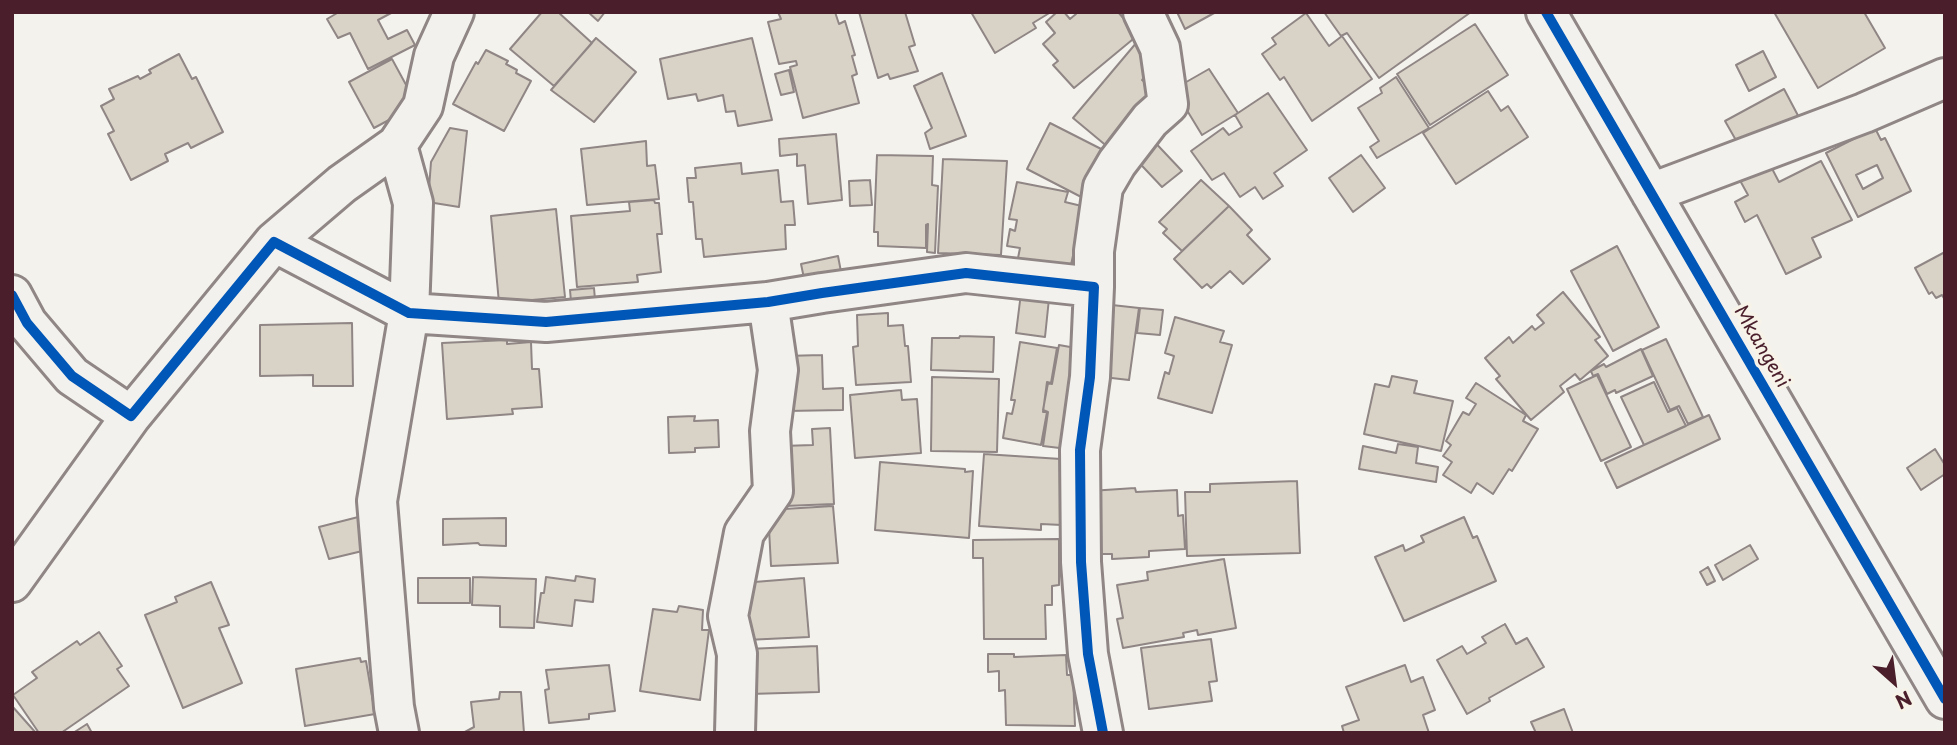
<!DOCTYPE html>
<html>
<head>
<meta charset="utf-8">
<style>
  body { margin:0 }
  #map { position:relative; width:1957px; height:745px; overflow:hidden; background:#f4f2ec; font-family:"Playpen Sans",sans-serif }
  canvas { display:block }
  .frame { position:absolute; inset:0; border:14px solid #4a1f2b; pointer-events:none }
  .north { position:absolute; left:1859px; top:647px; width:70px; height:70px; -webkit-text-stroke:5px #f7f3e8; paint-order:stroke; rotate:152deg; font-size:19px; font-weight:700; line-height:28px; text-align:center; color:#4a1f2b }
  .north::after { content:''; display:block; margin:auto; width:24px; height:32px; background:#4a1f2b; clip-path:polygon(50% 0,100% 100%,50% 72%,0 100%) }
</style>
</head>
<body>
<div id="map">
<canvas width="1957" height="745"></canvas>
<div class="frame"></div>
<div class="north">N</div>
</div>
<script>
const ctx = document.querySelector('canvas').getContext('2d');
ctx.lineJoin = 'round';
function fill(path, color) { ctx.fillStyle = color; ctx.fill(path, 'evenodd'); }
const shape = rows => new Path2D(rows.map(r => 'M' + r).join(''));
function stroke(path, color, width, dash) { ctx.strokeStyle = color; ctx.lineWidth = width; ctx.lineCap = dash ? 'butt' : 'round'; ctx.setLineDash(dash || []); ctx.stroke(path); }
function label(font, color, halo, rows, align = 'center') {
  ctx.font = font + ' "Playpen Sans",sans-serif'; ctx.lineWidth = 7; ctx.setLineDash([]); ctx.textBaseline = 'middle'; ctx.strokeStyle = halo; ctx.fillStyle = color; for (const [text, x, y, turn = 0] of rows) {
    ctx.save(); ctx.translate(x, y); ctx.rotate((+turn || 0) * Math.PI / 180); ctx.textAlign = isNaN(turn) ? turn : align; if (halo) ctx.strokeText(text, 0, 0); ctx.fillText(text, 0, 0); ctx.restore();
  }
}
const building = shape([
  [393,12,378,20,388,39,407,30,415,45,368,69,350,33,338,38,327,19,339,12,393,12],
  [542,12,558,12,592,43,554,86,510,49,542,12],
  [588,12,605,12,598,21,588,12],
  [778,12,835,12,839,24,845,21,855,55,852,56,857,74,852,76,859,103,803,118,790,67,797,65,796,61,779,64,768,22,781,19,778,12],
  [859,12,905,12,915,45,909,47,918,71,890,79,888,74,878,78,859,12],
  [971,12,1051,12,1033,23,1036,28,995,53,971,12],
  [1057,12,1064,12,1070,19,1076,14,1075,12,1118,12,1138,35,1074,88,1053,65,1058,61,1043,44,1055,33,1046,22,1057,12],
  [1177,12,1216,12,1185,29,1177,12],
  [1324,12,1471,12,1379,78,1347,33,1341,36,1324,12],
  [1774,12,1864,12,1885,48,1818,88,1774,12],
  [1306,13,1329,46,1342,36,1372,79,1312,121,1284,77,1280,80,1262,54,1276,44,1272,38,1306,13],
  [1475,24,1508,75,1430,125,1397,74,1475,24],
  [596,38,636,72,594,122,551,90,596,38],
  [752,38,772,120,738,126,735,111,726,112,723,95,698,101,696,94,668,99,660,59,752,38],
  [1137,42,1157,59,1142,80,1162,96,1115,153,1073,118,1137,42],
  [486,50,508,61,506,64,517,70,516,73,531,81,504,131,453,104,476,62,478,64,486,50],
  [1763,51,1776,77,1749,91,1736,65,1763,51],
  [179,54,192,79,196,77,223,132,191,148,188,143,165,154,168,161,131,180,108,134,114,131,101,106,114,99,109,89,138,76,140,79,151,73,149,70,179,54],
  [392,59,417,105,374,128,349,82,392,59],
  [1209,69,1238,113,1202,135,1174,89,1209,69],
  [789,70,794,92,781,95,775,74,789,70],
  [942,73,966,136,930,149,925,133,932,128,914,86,942,73],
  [1396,77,1429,128,1377,158,1370,147,1379,141,1358,108,1382,93,1380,88,1396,77],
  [1784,89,1803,125,1745,156,1725,121,1784,89],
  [1488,91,1501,111,1508,106,1528,137,1456,184,1423,133,1488,91],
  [1268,93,1307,150,1274,173,1283,186,1263,199,1255,187,1240,197,1224,173,1212,180,1191,151,1223,128,1229,135,1242,127,1235,115,1268,93],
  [1050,123,1113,155,1089,201,1027,169,1050,123],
  [450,128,467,131,459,207,428,202,431,162,450,128],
  [1875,128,1881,140,1885,138,1911,191,1858,217,1826,153,1875,128],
  [1877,165,1883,178,1863,189,1856,175,1877,165],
  [836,134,842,200,808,204,805,165,797,166,797,154,780,156,779,139,836,134],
  [1148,135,1182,171,1162,187,1129,152,1148,135],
  [646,141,647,166,655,165,659,199,587,205,581,149,646,141],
  [877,155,933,156,932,185,938,186,935,253,927,252,928,224,926,225,926,248,878,246,878,232,874,232,877,155],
  [1361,155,1385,188,1353,212,1329,178,1361,155],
  [943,159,1007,161,1001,255,938,253,943,159],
  [1767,159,1779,182,1821,161,1852,220,1812,238,1821,257,1786,274,1757,215,1745,222,1735,202,1748,195,1737,175,1767,159],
  [741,163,742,174,778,170,781,202,793,201,795,225,785,225,786,249,704,257,702,239,696,239,693,202,689,202,687,178,696,178,695,168,741,163],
  [870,180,872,205,850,206,849,181,870,180],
  [1201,180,1229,206,1182,251,1163,233,1167,229,1159,222,1201,180],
  [1017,182,1068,192,1065,202,1090,208,1081,252,1074,251,1069,274,1017,263,1020,248,1007,246,1010,229,1015,231,1017,220,1009,219,1017,182],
  [654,200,655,203,659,203,662,234,657,234,661,272,637,275,638,282,577,287,571,216,630,211,629,202,654,200],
  [1229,206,1252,230,1247,235,1270,259,1243,284,1230,271,1211,288,1207,284,1202,288,1174,259,1229,206],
  [556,209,565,297,499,303,491,216,556,209],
  [1617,246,1659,327,1613,351,1571,271,1617,246],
  [1945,252,1945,300,1942,295,1936,298,1932,292,1929,294,1915,268,1945,252],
  [838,256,842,277,805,283,801,264,838,256],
  [1022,285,1050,289,1045,337,1016,333,1022,285],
  [594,288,596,311,572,313,570,290,594,288],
  [1563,292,1600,337,1595,340,1608,356,1580,380,1575,374,1560,386,1564,392,1531,420,1496,379,1500,376,1485,358,1509,337,1513,343,1532,326,1535,330,1544,323,1537,315,1563,292],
  [1103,304,1139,308,1129,380,1094,376,1103,304],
  [1140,308,1163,310,1160,335,1137,333,1140,308],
  [888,313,888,326,903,325,905,346,908,346,911,382,856,385,853,347,858,346,857,315,888,313],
  [1175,317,1224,331,1220,342,1232,345,1212,413,1158,398,1165,372,1169,374,1174,356,1165,353,1175,317],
  [352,323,353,386,313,386,313,375,260,376,260,325,352,323],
  [960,336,994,337,993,372,931,370,932,338,959,338,960,336],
  [1666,339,1703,417,1688,424,1679,406,1670,410,1642,350,1666,339],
  [507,340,507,344,531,342,532,369,539,369,542,407,512,409,513,414,447,419,442,343,507,340],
  [1020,342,1057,348,1051,383,1047,382,1043,412,1047,412,1041,445,1003,438,1007,413,1012,414,1015,400,1011,400,1020,342],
  [1059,345,1087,350,1068,449,1043,446,1048,412,1043,410,1048,383,1052,384,1059,345],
  [1641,349,1653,376,1616,393,1615,390,1607,394,1598,374,1593,376,1591,371,1604,364,1606,367,1641,349],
  [822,355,823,389,843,388,843,410,786,411,785,356,822,355],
  [1597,375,1631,447,1601,461,1567,389,1597,375],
  [1392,376,1417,381,1414,393,1453,401,1441,451,1364,434,1375,384,1389,387,1392,376],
  [932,377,999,379,997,452,931,451,932,377],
  [1654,382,1668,412,1677,408,1686,426,1644,445,1621,397,1654,382],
  [1476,383,1526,415,1523,421,1538,429,1512,471,1509,469,1493,494,1477,483,1471,493,1443,475,1452,462,1443,456,1451,445,1446,441,1463,412,1469,415,1476,404,1466,398,1476,383],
  [901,390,902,400,917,399,921,453,855,458,850,395,901,390],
  [1709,415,1720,439,1617,488,1605,463,1709,415],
  [695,416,694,421,718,420,719,447,695,448,695,452,669,453,668,417,695,416],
  [830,428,834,504,785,506,782,446,813,445,812,429,830,428],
  [1398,444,1418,447,1416,463,1438,467,1436,482,1359,469,1363,446,1396,453,1398,444],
  [1935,449,1945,465,1945,474,1921,490,1907,468,1935,449],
  [984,454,1061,459,1061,472,1066,472,1062,525,1041,524,1041,530,979,526,984,454],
  [880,462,965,469,965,472,973,471,969,538,875,530,880,462],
  [1297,481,1300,553,1187,556,1185,492,1210,492,1210,484,1297,481],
  [1135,488,1136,492,1177,490,1178,516,1183,515,1185,549,1149,551,1149,557,1112,559,1112,554,1094,554,1090,491,1135,488],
  [833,506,838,563,771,566,768,510,833,506],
  [370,514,379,547,329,559,319,527,370,514],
  [1464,517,1473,538,1477,536,1496,581,1404,621,1375,557,1403,545,1405,551,1424,542,1421,536,1464,517],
  [506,518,506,546,480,545,478,543,443,545,443,519,506,518],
  [1059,539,1059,585,1052,586,1052,605,1045,605,1046,639,984,639,983,558,973,558,973,540,1059,539],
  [1750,545,1758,559,1723,580,1715,565,1750,545],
  [1224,559,1236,628,1198,635,1197,630,1183,633,1184,637,1123,648,1117,619,1123,618,1117,585,1148,580,1147,572,1224,559],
  [1708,567,1715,581,1707,585,1700,572,1708,567],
  [576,576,595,579,593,602,575,600,572,626,537,622,541,593,544,593,546,577,575,581,576,576],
  [473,577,536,579,534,628,500,627,500,606,472,605,473,577],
  [418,578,470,578,470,603,418,603,418,578],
  [804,578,809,637,746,640,742,583,804,578],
  [211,582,229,625,219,628,242,683,183,708,145,615,177,602,175,597,211,582],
  [679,606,703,610,702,630,709,630,700,700,640,691,653,609,677,612,679,606],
  [1505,624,1516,644,1527,638,1544,667,1489,698,1490,701,1467,714,1437,660,1462,646,1467,654,1486,643,1482,637,1505,624],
  [99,632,122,666,117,669,129,686,61,733,39,733,13,695,37,678,32,672,77,641,80,645,99,632],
  [1211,639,1217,681,1209,682,1212,701,1149,709,1141,648,1211,639],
  [817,646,819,692,749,694,747,649,817,646],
  [988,654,1014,654,1014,657,1066,655,1067,675,1073,675,1075,726,1006,725,1005,690,999,691,999,671,988,672,988,654],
  [360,658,361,662,366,661,375,714,305,726,296,669,360,658],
  [609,665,615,711,589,714,589,719,549,723,545,690,549,689,546,670,609,665],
  [1405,665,1411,682,1423,677,1435,710,1423,715,1429,733,1344,733,1342,726,1359,720,1346,687,1405,665],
  [500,692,521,692,524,733,463,733,474,727,471,702,499,699,500,692],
  [12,706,36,733,12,733,12,706],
  [1564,709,1573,733,1536,733,1531,722,1564,709],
  [87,724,92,733,73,733,87,724]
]);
fill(building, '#d9d3c7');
stroke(building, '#8f8685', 2);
const minor = shape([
  [1546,12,1945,699],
  [1651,193,1864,113,1945,78],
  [274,242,342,184,397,145],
  [1094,287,1094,251,1103,187,1117,163,1150,120,1168,104,1160,48,1143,12],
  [12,295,27,323,72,376,131,416,274,242,409,313,546,322,768,302,822,293,966,273,1094,287,1090,377,1080,450,1081,562,1088,654,1103,733],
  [12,582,131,416],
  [399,733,394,707,377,501,409,313,413,203,397,145,423,106,434,56,454,12],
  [735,733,737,654,728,616,744,533,773,491,770,431,778,370,768,302]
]);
stroke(minor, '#8f8685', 44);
stroke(minor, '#f2f1ed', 38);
stroke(shape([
  [1546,12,1945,699],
  [12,295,27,323,72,376,131,416,274,242,409,313,546,322,768,302,822,293,966,273,1094,287,1090,377,1080,450,1081,562,1088,654,1103,733]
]), '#0057b8', 10);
label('19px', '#4a1f2b', '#f7f3e8', [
  ["Mkangeni",1761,347,60]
]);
</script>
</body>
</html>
